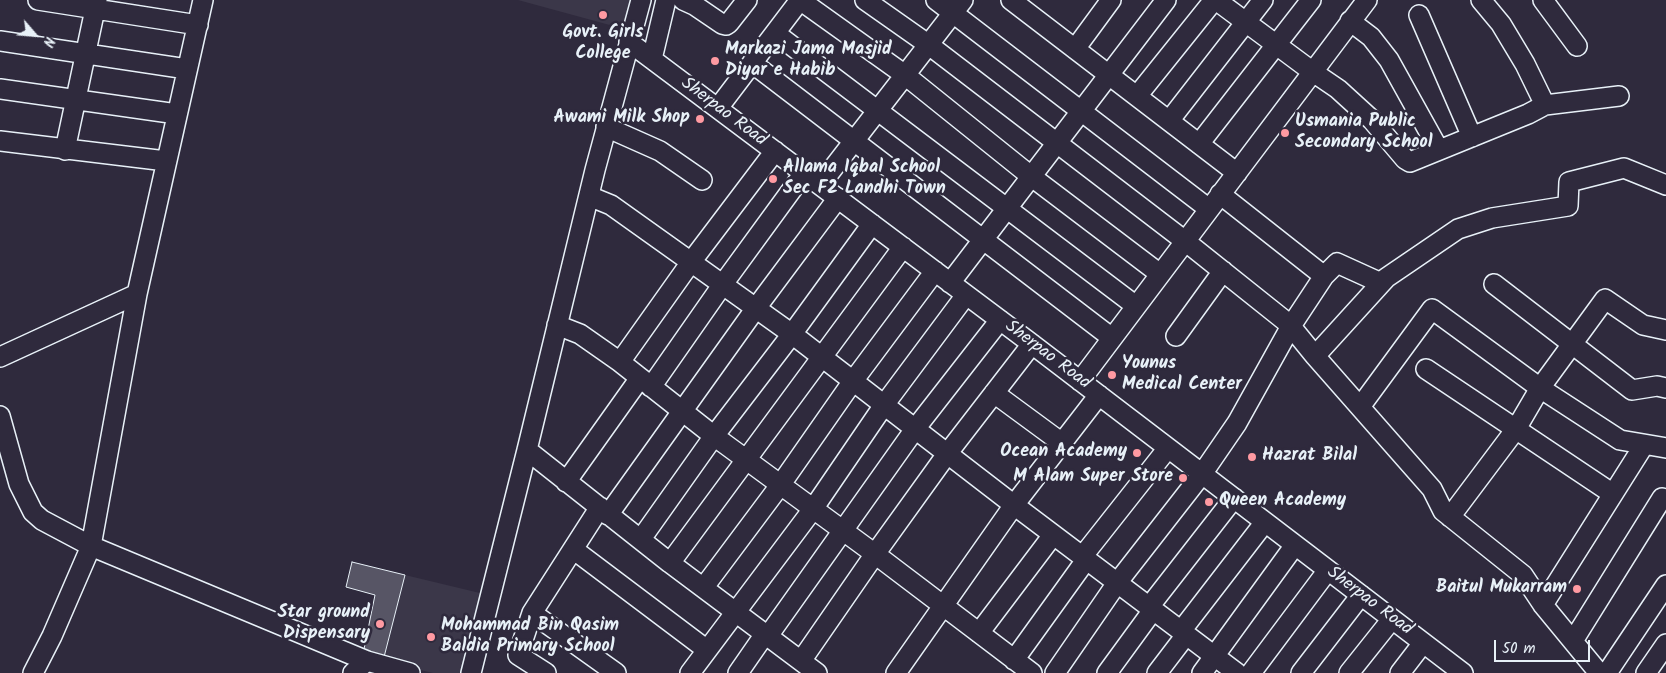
<!DOCTYPE html>
<html>
<head>
<meta charset="utf-8">
<style>
  body { margin:0 }
  #map { position:relative; width:1666px; height:673px; overflow:hidden; background:#2f2a3d; font-family:Kalam,sans-serif }
  canvas { display:block }
  .north { position:absolute; left:10px; top:10px; width:50px; height:50px; -webkit-text-stroke:4px #2f2a3d; paint-order:stroke; rotate:117deg; font-size:14px; font-weight:700; line-height:20px; text-align:center; color:#e8f1f8 }
  .north::after { content:''; display:block; margin:auto; width:18px; height:22px; background:#e8f1f8; clip-path:polygon(50% 0,100% 100%,50% 72%,0 100%) }
  .scale { position:absolute; left:1494px; top:640px; width:96px; height:22px; box-sizing:border-box; border:2px solid #e8f1f8; border-top:0; padding-left:6px; font-size:15px; line-height:18px; white-space:nowrap; color:#e8f1f8; -webkit-text-stroke:4px #2f2a3d; paint-order:stroke }
</style>
</head>
<body>
<div id="map">
<canvas width="1666" height="673"></canvas>
<div class="north">N</div>
<div class="scale">50 m</div>
</div>
<script>
const ctx = document.querySelector('canvas').getContext('2d');
ctx.lineJoin = 'round';
function fill(path, color) { ctx.fillStyle = color; ctx.fill(path, 'evenodd'); }
const shape = rows => new Path2D(rows.map(r => 'M' + r).join(''));
function stroke(path, color, width, dash) { ctx.strokeStyle = color; ctx.lineWidth = width; ctx.lineCap = dash ? 'butt' : 'round'; ctx.setLineDash(dash || []); ctx.stroke(path); }
function label(font, color, halo, rows, align = 'center') {
  ctx.font = font + ' Kalam,sans-serif'; ctx.lineWidth = 5; ctx.setLineDash([]); ctx.textBaseline = 'middle'; ctx.strokeStyle = halo; ctx.fillStyle = color; for (const [text, x, y, turn = 0] of rows) {
    ctx.save(); ctx.translate(x, y); ctx.rotate((+turn || 0) * Math.PI / 180); ctx.textAlign = isNaN(turn) ? turn : align; if (halo) ctx.strokeText(text, 0, 0); ctx.fillText(text, 0, 0); ctx.restore();
  }
}
fill(shape([
  [518,0,636,0,628,30],
  [405,575,484,594,463,673,433,673,383,661]
]), '#3b3749');
const building = shape([
  [352,562,405,575,383,661,363,654,375,595,346,587,352,562]
]);
fill(building, '#575565');
stroke(building, '#e8f1f8', 1);
const minor = shape([
  [38,0,198,25],
  [683,0,694,5,722,24,726,25,729,23,747,0],
  [800,0,905,75,1032,177,1160,274],
  [865,0,929,45,1185,241,1289,324,1315,356,1432,489,1443,511,1523,575,1543,605,1599,673],
  [936,0,1209,209],
  [1011,0,1237,173],
  [1216,0,1313,72,1338,89,1372,120,1405,159,1410,162,1528,114,1545,105,1619,96],
  [1481,0,1501,24,1525,64,1545,105],
  [1543,0,1577,46],
  [1419,15,1472,137],
  [1350,21,1371,37,1389,60,1439,150],
  [775,33,1136,306],
  [0,41,187,69],
  [629,42,1028,341,1463,673],
  [1075,49,1111,0],
  [652,59,666,0],
  [752,63,1112,338],
  [0,89,177,114],
  [1137,96,1214,0],
  [718,108,800,0],
  [1169,121,1263,0],
  [606,127,660,151,702,180],
  [0,141,166,161],
  [1199,144,1311,0],
  [65,150,97,0],
  [820,185,963,0],
  [589,196,611,205,792,334,1014,505,1237,673],
  [1324,276,1337,263,1381,283],
  [950,283,1166,0],
  [1494,284,1632,390,1657,386,1666,388],
  [557,325,580,334,620,362,714,436,875,554,1032,673],
  [1176,336,1223,271],
  [1315,356,1386,278,1458,229,1492,218,1568,206,1569,182,1624,168,1666,185],
  [0,357,137,294],
  [620,362,691,262,775,151],
  [1426,369,1613,494],
  [1080,381,1367,0],
  [651,387,723,284,804,173],
  [994,393,1062,443],
  [1360,407,1432,309,1540,388,1620,440,1666,448],
  [0,416,19,484,33,512,42,520,91,546,367,661,410,673],
  [527,450,670,563,817,673],
  [566,482,640,378],
  [608,515,756,308,838,198],
  [1450,517,1516,429,1540,388,1605,299,1643,325,1666,330],
  [641,539,714,436,792,334,872,224],
  [573,549,707,650],
  [1082,557,1168,448],
  [670,563,903,247],
  [704,587,781,484,853,381,935,271],
  [1543,605,1644,445],
  [1149,607,1234,498],
  [532,613,616,673],
  [1181,631,1265,522],
  [979,633,1053,535],
  [768,636,915,429,1000,320],
  [1573,641,1662,498],
  [1014,660,1086,560],
  [801,661,875,554,947,454,1032,344],
  [33,673,52,636,91,546,137,294,203,0],
  [353,673,367,661],
  [471,673,527,450,595,170,641,0],
  [546,673,518,655,532,613,600,507],
  [690,673,813,509,884,405,966,295],
  [738,673,765,634],
  [896,673,1014,505,1099,395],
  [1055,673,1117,583,1202,474,1237,423,1291,326,1324,276,1220,194],
  [1107,673,1153,610],
  [1157,673,1186,635],
  [1202,673,1295,545],
  [1251,673,1328,570],
  [1301,673,1361,595],
  [1349,673,1392,619],
  [1400,673,1423,643],
  [1607,673,1666,585],
  [1646,673,1666,644]
]);
stroke(minor, '#e8f1f8', 22);
stroke(minor, '#2f2a3d', 19);
for (const [x, y, r, color] of [
  [603,15,5,"#ff9aa2"],
  [715,61,5,"#ff9aa2"],
  [700,119,5,"#ff9aa2"],
  [1285,133,5,"#ff9aa2"],
  [773,179,5,"#ff9aa2"],
  [1112,375,5,"#ff9aa2"],
  [1137,453,5,"#ff9aa2"],
  [1252,457,5,"#ff9aa2"],
  [1183,478,5,"#ff9aa2"],
  [1209,502,5,"#ff9aa2"],
  [1577,589,5,"#ff9aa2"],
  [380,624,5,"#ff9aa2"],
  [431,637,5,"#ff9aa2"]
]) { const dot = new Path2D(); dot.arc(x, y, r, 0, 2 * Math.PI); ctx.fillStyle = color; ctx.fill(dot); stroke(dot, '#2f2a3d', 2); }
label('bold 18px', '#e8f1f8', '#2f2a3d', [
  ["Govt. Girls",603,34,"center"],
  ["College",603,55,"center"],
  ["Markazi Jama Masjid",725,51],
  ["Diyar e Habib",725,72],
  ["Awami Milk Shop",690,119,"right"],
  ["Usmania Public",1295,123],
  ["Secondary School",1295,144],
  ["Allama Iqbal School",783,169],
  ["Sec F2 Landhi Town",783,190],
  ["Younus",1122,365],
  ["Medical Center",1122,386],
  ["Ocean Academy",1127,453,"right"],
  ["Hazrat Bilal",1262,457],
  ["M Alam Super Store",1173,478,"right"],
  ["Queen Academy",1219,502],
  ["Baitul Mukarram",1567,589,"right"],
  ["Star ground",370,614,"right"],
  ["Dispensary",370,635,"right"],
  ["Mohammad Bin Qasim",441,627],
  ["Baldia Primary School",441,648]
], 'left');
label('18px', '#e8f1f8', '#2f2a3d', [
  ["Sherpao Road",723,113,37],
  ["Sherpao Road",1047,356,37],
  ["Sherpao Road",1369,602,37]
]);
</script>
</body>
</html>
